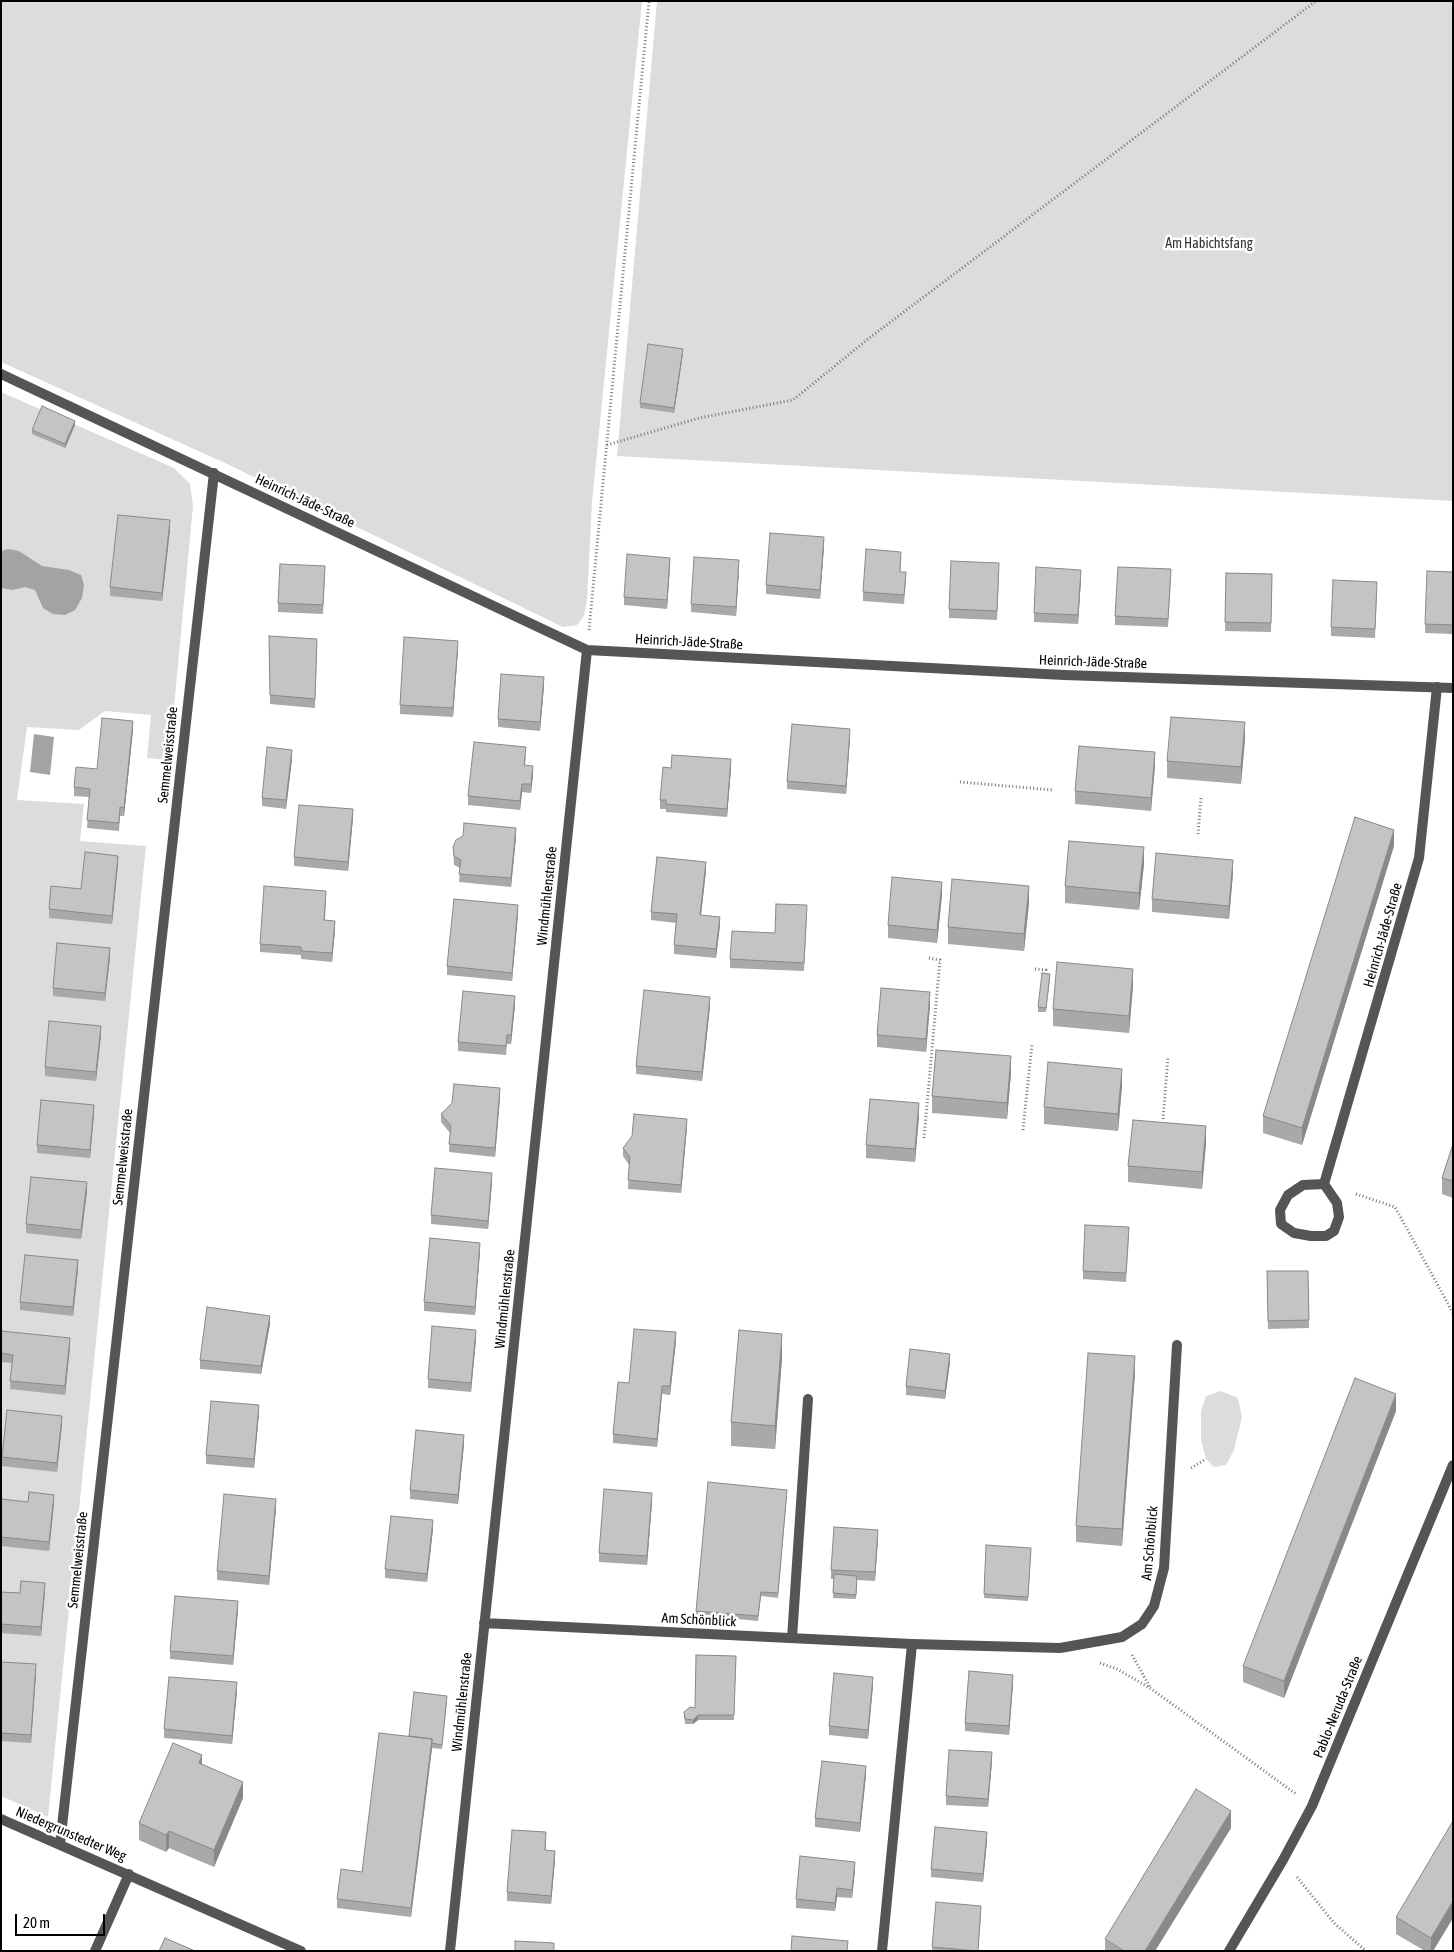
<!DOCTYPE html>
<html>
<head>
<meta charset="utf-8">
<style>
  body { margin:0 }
  #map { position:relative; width:1454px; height:1952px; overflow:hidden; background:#fff; font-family:"Asap Condensed",sans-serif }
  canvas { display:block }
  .frame { position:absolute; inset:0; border:2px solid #000; pointer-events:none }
  .scale { position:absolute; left:15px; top:1914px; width:90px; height:22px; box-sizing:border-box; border:2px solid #000; border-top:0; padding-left:6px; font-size:15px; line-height:18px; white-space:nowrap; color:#000; -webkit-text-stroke:4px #fff; paint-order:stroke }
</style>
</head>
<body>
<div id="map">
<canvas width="1454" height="1952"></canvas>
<div class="frame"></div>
<div class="scale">20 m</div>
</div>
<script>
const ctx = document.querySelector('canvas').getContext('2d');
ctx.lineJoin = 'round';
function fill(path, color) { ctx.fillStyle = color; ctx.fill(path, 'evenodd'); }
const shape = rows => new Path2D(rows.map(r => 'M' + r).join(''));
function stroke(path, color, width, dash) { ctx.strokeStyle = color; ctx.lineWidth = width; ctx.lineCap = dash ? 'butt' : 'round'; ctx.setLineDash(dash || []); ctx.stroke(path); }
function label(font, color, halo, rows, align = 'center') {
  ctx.font = font + ' "Asap Condensed",sans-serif'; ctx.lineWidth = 5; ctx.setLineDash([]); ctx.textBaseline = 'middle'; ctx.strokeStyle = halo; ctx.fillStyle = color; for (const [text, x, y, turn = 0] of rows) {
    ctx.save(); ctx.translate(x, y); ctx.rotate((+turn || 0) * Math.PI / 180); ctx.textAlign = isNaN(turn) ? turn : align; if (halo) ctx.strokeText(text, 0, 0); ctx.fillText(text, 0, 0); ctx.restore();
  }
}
fill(shape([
  [1,1,642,1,592,502,587,600,584,616,577,625,563,627,225,463,1,362],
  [657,1,1453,1,1453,501,617,456],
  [1,392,174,468,190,484,193,506,169,760,147,758,151,715,105,711,79,730,27,727,17,800,84,804,80,841,146,846,48,1817,1,1796],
  [1221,1391,1238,1398,1242,1417,1234,1450,1226,1465,1214,1467,1206,1459,1201,1440,1201,1411,1206,1396]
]), '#dcdcdc');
fill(shape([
  [8,549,19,551,42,566,69,570,81,575,84,585,82,598,75,610,65,615,53,614,43,608,35,590,25,587,13,590,1,588,1,551],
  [34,734,54,737,50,775,30,772]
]), '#a3a3a3');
stroke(shape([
  [607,445,699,418,793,400,868,339,1316,1],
  [589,630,649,1],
  [960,782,1053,790],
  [1198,834,1201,798],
  [1035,969,1046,970,1045,977],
  [1163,1119,1168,1057],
  [1023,1130,1032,1044],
  [924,1138,940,960,929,958],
  [1356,1194,1395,1207,1453,1313],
  [1191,1468,1206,1459],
  [1132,1655,1150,1687],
  [1100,1663,1117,1669,1150,1688,1296,1794],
  [1297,1877,1334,1923,1366,1951]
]), '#777', 3, [1, 2.5]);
stroke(shape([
  [1324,1184,1419,858,1437,687],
  [1324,1184,1337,1203,1339,1217,1334,1231,1326,1236,1311,1236,1294,1233,1281,1224,1280,1210,1288,1195,1303,1185,1324,1184],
  [792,1638,808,1399],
  [912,1644,1060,1648,1122,1637,1142,1624,1154,1606,1164,1568,1177,1345]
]), '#555', 10);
stroke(shape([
  [1,374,587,650,1064,675,1453,688],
  [484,1623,912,1644,882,1951],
  [1,1819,301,1951],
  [60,1844,214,473],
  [95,1951,129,1874],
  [450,1951,587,650],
  [1229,1951,1283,1860,1312,1806,1453,1465]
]), '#555', 10);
fill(shape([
  [683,353,674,413,640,408,640,403],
  [75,425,65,448,32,434,32,430],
  [170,529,162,601,110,596,110,587],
  [824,546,820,599,766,594,766,585],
  [901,560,900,572,906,581,904,604,863,601,863,592],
  [670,566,667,609,624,605,624,597],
  [739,569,736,616,691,612,691,604],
  [999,572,997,620,949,618,949,609],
  [1453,572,1453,634,1425,633,1425,624],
  [1226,573,1272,574,1271,632,1225,631],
  [325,575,323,614,278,612,278,603],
  [1081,578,1078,624,1034,622,1034,613],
  [1171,578,1168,627,1115,625,1115,616],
  [1377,591,1375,638,1331,636,1331,627],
  [269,636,317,648,315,708,270,704],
  [458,649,453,717,400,714,400,705],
  [544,686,540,731,498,727,498,719],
  [133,730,124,816,120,816,119,831,87,828,89,797,74,796,74,787,97,769],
  [850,737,846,794,787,789,787,781],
  [1245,739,1241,784,1167,778,1167,761],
  [526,756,525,765,533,775,531,793,522,792,520,810,468,805,468,796],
  [292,759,286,809,262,806,262,798],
  [1155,765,1151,811,1075,804,1075,791],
  [671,768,731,768,727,817,666,812,666,809,660,809,660,800],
  [353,818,348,871,294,866,294,857],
  [516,837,511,887,459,882,460,868,454,865,453,847],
  [1394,846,1302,1145,1263,1133,1263,1116],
  [118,864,112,924,49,918,49,909],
  [1144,864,1139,910,1065,903,1065,886],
  [706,871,701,915,720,925,716,958,674,954,674,945,676,923,651,920,651,912],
  [1233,873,1229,919,1152,912,1152,899],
  [942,895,937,943,888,938,888,925],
  [326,899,325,920,335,930,332,962,301,959,301,955,260,952,260,944],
  [1029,903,1024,951,948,944,948,927],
  [518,914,512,981,447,975,447,966],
  [807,914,804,971,730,968,730,959],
  [110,957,105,1001,53,996,53,988],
  [1050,978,1046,1012,1038,1012,1038,1007],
  [1133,986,1129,1033,1053,1026,1053,1009],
  [515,1005,511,1044,507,1044,506,1055,458,1051,458,1042],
  [930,1005,926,1052,877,1047,877,1035],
  [710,1006,702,1081,636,1074,636,1066],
  [101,1035,96,1081,45,1076,45,1067],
  [1011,1073,1007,1119,932,1113,932,1096],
  [1122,1086,1118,1131,1044,1124,1044,1107],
  [500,1097,495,1157,449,1152,450,1133,441,1122,441,1114],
  [94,1114,90,1158,37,1153,37,1145],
  [919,1116,915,1162,866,1158,866,1145],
  [687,1127,681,1193,628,1189,629,1165,623,1156,623,1148],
  [1206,1143,1202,1189,1128,1182,1128,1166],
  [1453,1144,1453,1198,1442,1194,1442,1178],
  [492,1182,488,1229,431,1224,431,1215],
  [87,1191,81,1239,26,1233,26,1224],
  [1129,1236,1126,1282,1083,1279,1083,1271],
  [480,1251,475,1315,424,1311,424,1302],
  [78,1269,73,1316,20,1310,20,1302],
  [1267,1271,1308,1271,1309,1328,1268,1329],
  [270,1324,261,1374,200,1369,200,1360],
  [1,1331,70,1347,65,1395,10,1389,12,1363,1,1362],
  [476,1339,471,1392,428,1388,428,1379],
  [676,1341,670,1395,662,1394,657,1447,613,1443,613,1434,629,1383],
  [782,1358,775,1449,731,1446,731,1422],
  [950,1362,945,1399,906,1395,906,1386],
  [1135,1373,1122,1546,1076,1542,1076,1526],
  [1396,1411,1284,1698,1243,1682,1243,1666],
  [259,1413,254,1468,206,1464,206,1455],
  [62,1424,57,1472,2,1466,2,1457],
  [464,1444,458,1504,410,1499,410,1490],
  [787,1494,778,1598,761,1596,758,1621,696,1615,696,1611],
  [1,1499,28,1502,54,1503,49,1551,1,1546],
  [652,1502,647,1565,599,1562,599,1553],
  [276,1508,269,1585,217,1580,217,1571],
  [433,1529,427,1582,385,1578,385,1569],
  [878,1538,875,1581,857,1580,856,1599,833,1598,834,1579,831,1579,831,1570],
  [986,1545,1031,1552,1028,1601,984,1598],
  [45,1591,41,1636,1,1633,1,1592,20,1593],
  [238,1610,233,1665,170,1659,170,1651],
  [736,1656,734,1720,698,1720,693,1724,685,1724,684,1712,695,1708],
  [1,1662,36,1673,31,1743,1,1741],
  [1013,1684,1009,1735,965,1731,965,1723],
  [873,1685,868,1739,829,1735,829,1726],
  [237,1691,232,1744,164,1738,164,1729],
  [447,1701,442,1749,432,1748,411,1917,337,1908,337,1899,362,1872,409,1736],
  [992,1761,988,1807,946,1805,946,1796],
  [202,1764,243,1798,214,1867,169,1848,166,1852,139,1840,139,1823],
  [866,1775,860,1832,815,1827,815,1818],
  [1231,1828,1155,1951,1105,1951,1105,1939],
  [546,1841,546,1850,555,1860,551,1904,507,1901,507,1892],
  [987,1841,983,1882,931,1877,931,1869],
  [855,1870,852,1898,837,1897,835,1911,796,1908,796,1899],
  [981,1915,978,1951,932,1951,932,1947],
  [1396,1917,1453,1918,1433,1951,1425,1951,1396,1934]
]), '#a9a9a9');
fill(shape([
  [683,349,683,353,674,413,674,408],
  [75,421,75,425,65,448,65,444],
  [170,520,170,529,162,601,162,593],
  [824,537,824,546,820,599,820,590],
  [670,558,670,566,667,609,667,600],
  [739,560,739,569,736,616,736,607],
  [1081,570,1081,578,1078,624,1078,615],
  [458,641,458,649,453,717,453,708],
  [544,677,544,686,540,731,540,722],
  [133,721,133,730,124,816,124,808],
  [1245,722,1245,739,1241,784,1241,767],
  [850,729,850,737,846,794,846,786],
  [292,750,292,759,286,809,286,800],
  [1155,752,1155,765,1151,811,1151,798],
  [731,759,731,768,727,817,727,809],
  [533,766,533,775,531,793,531,784],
  [522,784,522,792,520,810,520,801],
  [353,809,353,818,348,871,348,862],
  [516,828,516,837,511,887,511,878],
  [1394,830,1394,846,1302,1145,1302,1128],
  [1144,847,1144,864,1139,910,1139,893],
  [118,856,118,864,112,924,112,916],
  [1233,860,1233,873,1229,919,1229,906],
  [706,862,706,871,700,923,700,915],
  [942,882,942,895,937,943,937,930],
  [1029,886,1029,903,1024,951,1024,934],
  [518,905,518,914,512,981,512,973],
  [720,917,720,925,716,958,716,949],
  [335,921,335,930,332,962,332,953],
  [110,948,110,957,105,1001,105,993],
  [1133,969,1133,986,1129,1033,1129,1016],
  [930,992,930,1005,926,1052,926,1039],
  [515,996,515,1005,511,1044,511,1035],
  [710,997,710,1006,702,1081,702,1072],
  [101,1026,101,1035,96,1081,96,1072],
  [1011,1056,1011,1073,1007,1119,1007,1103],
  [1122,1069,1122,1086,1118,1131,1118,1114],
  [500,1088,500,1097,495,1157,495,1148],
  [919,1103,919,1116,915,1162,915,1149],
  [94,1105,94,1114,90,1158,90,1150],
  [687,1119,687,1127,681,1193,681,1185],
  [1206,1126,1206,1143,1202,1189,1202,1172],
  [492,1173,492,1182,488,1229,488,1221],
  [87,1182,87,1191,81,1239,81,1230],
  [480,1243,480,1251,475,1315,475,1307],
  [78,1260,78,1269,73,1316,73,1307],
  [270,1316,270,1324,261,1374,261,1366],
  [476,1330,476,1339,471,1392,471,1383],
  [676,1332,676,1341,670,1395,670,1386],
  [782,1334,782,1358,775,1449,775,1426],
  [70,1338,70,1347,65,1395,65,1386],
  [950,1354,950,1362,945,1399,945,1391],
  [1135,1356,1135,1373,1122,1546,1122,1529],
  [662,1386,662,1394,657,1447,657,1439],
  [1396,1394,1396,1411,1284,1698,1284,1681],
  [259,1405,259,1413,254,1468,254,1459],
  [62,1416,62,1424,57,1472,57,1463],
  [464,1435,464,1444,458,1504,458,1495],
  [652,1493,652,1502,647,1565,647,1556],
  [54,1495,54,1503,49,1551,49,1542],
  [276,1499,276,1508,269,1585,269,1576],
  [433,1520,433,1529,427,1582,427,1574],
  [878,1530,878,1538,875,1581,875,1572],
  [45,1583,45,1591,41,1636,41,1627],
  [238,1601,238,1610,233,1665,233,1656],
  [36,1664,36,1673,31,1743,31,1735],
  [1013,1675,1013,1684,1009,1735,1009,1726],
  [873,1677,873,1685,868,1739,868,1730],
  [237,1682,237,1691,232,1744,232,1736],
  [698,1715,698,1720,693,1724,693,1720],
  [432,1739,432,1748,411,1917,411,1908],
  [992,1752,992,1761,988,1807,988,1799],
  [202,1755,202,1772,199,1763],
  [866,1766,866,1775,860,1832,860,1823],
  [243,1782,243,1798,214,1867,214,1850],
  [1231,1811,1231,1828,1155,1951,1145,1951],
  [169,1831,169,1848,166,1852,166,1835],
  [987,1832,987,1841,983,1882,983,1874],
  [555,1851,555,1860,551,1904,551,1896],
  [855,1862,855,1870,852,1898,852,1890],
  [837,1888,837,1897,835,1911,835,1903],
  [1453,1901,1453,1918,1433,1951,1431,1951,1431,1938]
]), '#898989');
const building = shape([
  [648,344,683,349,674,408,640,403,648,344],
  [42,406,75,421,65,444,32,430,42,406],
  [118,515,170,520,162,593,110,587,118,515],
  [770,533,824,537,820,590,766,585,770,533],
  [866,549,901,552,900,572,906,572,904,595,863,592,866,549],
  [627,554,670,558,667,600,624,597,627,554],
  [694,557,739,560,736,607,691,604,694,557],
  [951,561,999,563,997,611,949,609,951,561],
  [280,564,325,566,323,605,278,603,280,564],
  [1036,567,1081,570,1078,615,1034,613,1036,567],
  [1118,567,1171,569,1168,619,1115,616,1118,567],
  [1427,571,1453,572,1453,625,1425,624,1427,571],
  [1226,573,1272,574,1271,623,1225,622,1226,573],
  [1333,580,1377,582,1375,629,1331,627,1333,580],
  [269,636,317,639,315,699,270,695,269,636],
  [404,637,458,641,453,708,400,705,404,637],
  [501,674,544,677,540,722,498,719,501,674],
  [1171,717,1245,722,1241,767,1167,761,1171,717],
  [102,718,133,721,124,808,120,807,119,823,87,820,90,789,74,787,76,767,97,769,102,718],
  [792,724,850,729,846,786,787,781,792,724],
  [474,742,526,747,524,765,533,766,531,784,522,784,520,801,468,796,474,742],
  [1079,746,1155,752,1151,798,1075,791,1079,746],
  [267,747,292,750,286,800,262,798,267,747],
  [672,755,731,759,727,809,666,804,666,800,660,800,663,767,671,768,672,755],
  [299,805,353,809,348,862,294,857,299,805],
  [1355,817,1394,830,1302,1128,1263,1116,1355,817],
  [464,823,516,828,511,878,459,874,461,860,454,856,453,847,456,840,463,836,464,823],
  [1069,841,1144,847,1139,893,1065,886,1069,841],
  [85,852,118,856,112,916,49,909,51,886,81,889,85,852],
  [1156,853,1233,860,1229,906,1152,899,1156,853],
  [657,857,706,862,700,915,720,917,716,949,674,945,677,914,651,912,657,857],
  [892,877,942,882,937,930,888,925,892,877],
  [952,879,1029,886,1024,934,948,927,952,879],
  [264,886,326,891,324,920,335,921,332,953,301,951,301,947,260,944,264,886],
  [454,899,518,905,512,973,447,966,454,899],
  [776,904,807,905,804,963,730,959,732,931,775,933,776,904],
  [57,943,110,948,105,993,53,988,57,943],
  [1057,962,1133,969,1129,1016,1053,1009,1057,962],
  [1042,973,1050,974,1046,1008,1038,1007,1042,973],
  [881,988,930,992,926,1039,877,1035,881,988],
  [644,990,710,997,702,1072,636,1066,644,990],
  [463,991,515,996,511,1035,507,1035,506,1046,458,1042,463,991],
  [49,1021,101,1026,96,1072,45,1067,49,1021],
  [936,1050,1011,1056,1007,1103,932,1096,936,1050],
  [1048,1062,1122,1069,1118,1114,1044,1107,1048,1062],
  [454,1084,500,1088,495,1148,449,1144,451,1126,441,1114,452,1103,454,1084],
  [870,1099,919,1103,915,1149,866,1145,870,1099],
  [41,1100,94,1105,90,1150,37,1145,41,1100],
  [634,1114,687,1119,681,1185,628,1180,630,1157,623,1148,632,1136,634,1114],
  [1133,1120,1206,1126,1202,1172,1128,1166,1133,1120],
  [1453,1144,1453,1181,1442,1178,1453,1144],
  [435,1168,492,1173,488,1221,431,1215,435,1168],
  [31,1177,87,1182,81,1230,26,1224,31,1177],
  [1085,1225,1129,1227,1126,1273,1083,1271,1085,1225],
  [430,1238,480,1243,475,1307,424,1302,430,1238],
  [25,1255,78,1260,73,1307,20,1302,25,1255],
  [1267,1271,1308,1271,1309,1320,1268,1321,1267,1271],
  [207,1307,270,1316,261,1366,200,1360,207,1307],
  [432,1326,476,1330,471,1383,428,1379,432,1326],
  [634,1329,676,1332,670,1386,662,1386,657,1439,613,1434,618,1382,629,1383,634,1329],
  [739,1330,782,1334,775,1426,731,1422,739,1330],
  [1,1331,70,1338,65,1386,10,1381,13,1355,1,1353,1,1331],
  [910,1349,950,1354,945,1391,906,1386,910,1349],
  [1088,1353,1135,1356,1122,1529,1076,1526,1088,1353],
  [1355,1378,1396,1394,1284,1681,1243,1666,1355,1378],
  [211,1401,259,1405,254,1459,206,1455,211,1401],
  [7,1410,62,1416,57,1463,2,1457,7,1410],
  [416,1430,464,1435,458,1495,410,1490,416,1430],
  [708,1482,787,1490,778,1593,761,1592,758,1616,696,1611,708,1482],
  [604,1489,652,1493,647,1556,599,1553,604,1489],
  [29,1492,54,1495,49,1542,1,1537,1,1499,28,1502,29,1492],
  [224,1494,276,1499,269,1576,217,1571,224,1494],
  [391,1516,433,1520,427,1574,385,1569,391,1516],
  [834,1527,878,1530,875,1572,831,1570,834,1527],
  [986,1545,1031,1548,1028,1597,984,1594,986,1545],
  [834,1574,857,1576,856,1595,833,1593,834,1574],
  [21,1581,45,1583,41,1627,1,1624,1,1592,20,1593,21,1581],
  [175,1596,238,1601,233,1656,170,1651,175,1596],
  [696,1655,736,1656,734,1715,698,1715,693,1720,685,1719,684,1712,690,1707,695,1708,696,1655],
  [1,1662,36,1664,31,1735,1,1733,1,1662],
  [969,1671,1013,1675,1009,1726,965,1723,969,1671],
  [834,1673,873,1677,868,1730,829,1726,834,1673],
  [169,1677,237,1682,232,1736,164,1729,169,1677],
  [414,1692,447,1696,442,1745,432,1743,432,1739,409,1736,414,1692],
  [379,1733,432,1739,411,1908,337,1899,341,1869,362,1872,379,1733],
  [173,1743,202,1755,199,1763,243,1782,214,1850,169,1831,166,1835,139,1823,173,1743],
  [949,1750,992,1752,988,1799,946,1796,949,1750],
  [822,1761,866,1766,860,1823,815,1818,822,1761],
  [1196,1789,1231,1811,1145,1951,1124,1951,1105,1939,1196,1789],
  [1453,1821,1453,1901,1431,1938,1396,1917,1453,1821],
  [935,1827,987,1832,983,1874,931,1869,935,1827],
  [512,1830,546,1832,545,1850,555,1851,551,1896,507,1892,512,1830],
  [800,1856,855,1862,852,1890,837,1888,835,1903,796,1899,800,1856],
  [936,1902,981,1906,978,1951,932,1947,936,1902],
  [792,1936,848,1941,847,1951,791,1951,792,1936],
  [165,1938,193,1950,192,1951,159,1951,165,1938],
  [515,1941,554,1943,554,1951,515,1951,515,1941]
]);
fill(building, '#c4c4c4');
stroke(building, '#898989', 1);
label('14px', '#333', '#fff', [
  ["Am Habichtsfang",1209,244]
]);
label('14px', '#000', '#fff', [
  ["Heinrich-Jäde-Straße",305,501,25],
  ["Heinrich-Jäde-Straße",689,642,3],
  ["Heinrich-Jäde-Straße",1093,662,2],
  ["Semmelweisstraße",168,755,-84],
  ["Windmühlenstraße",547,896,-84],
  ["Heinrich-Jäde-Straße",1383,935,-74],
  ["Semmelweisstraße",123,1157,-84],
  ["Windmühlenstraße",505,1299,-84],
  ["Am Schönblick",1150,1543,-85],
  ["Semmelweisstraße",78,1560,-84],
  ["Am Schönblick",699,1620,3],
  ["Windmühlenstraße",462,1702,-84],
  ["Pablo-Neruda-Straße",1338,1707,-68],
  ["Niedergrunstedter Weg",71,1834,23]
]);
</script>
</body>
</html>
